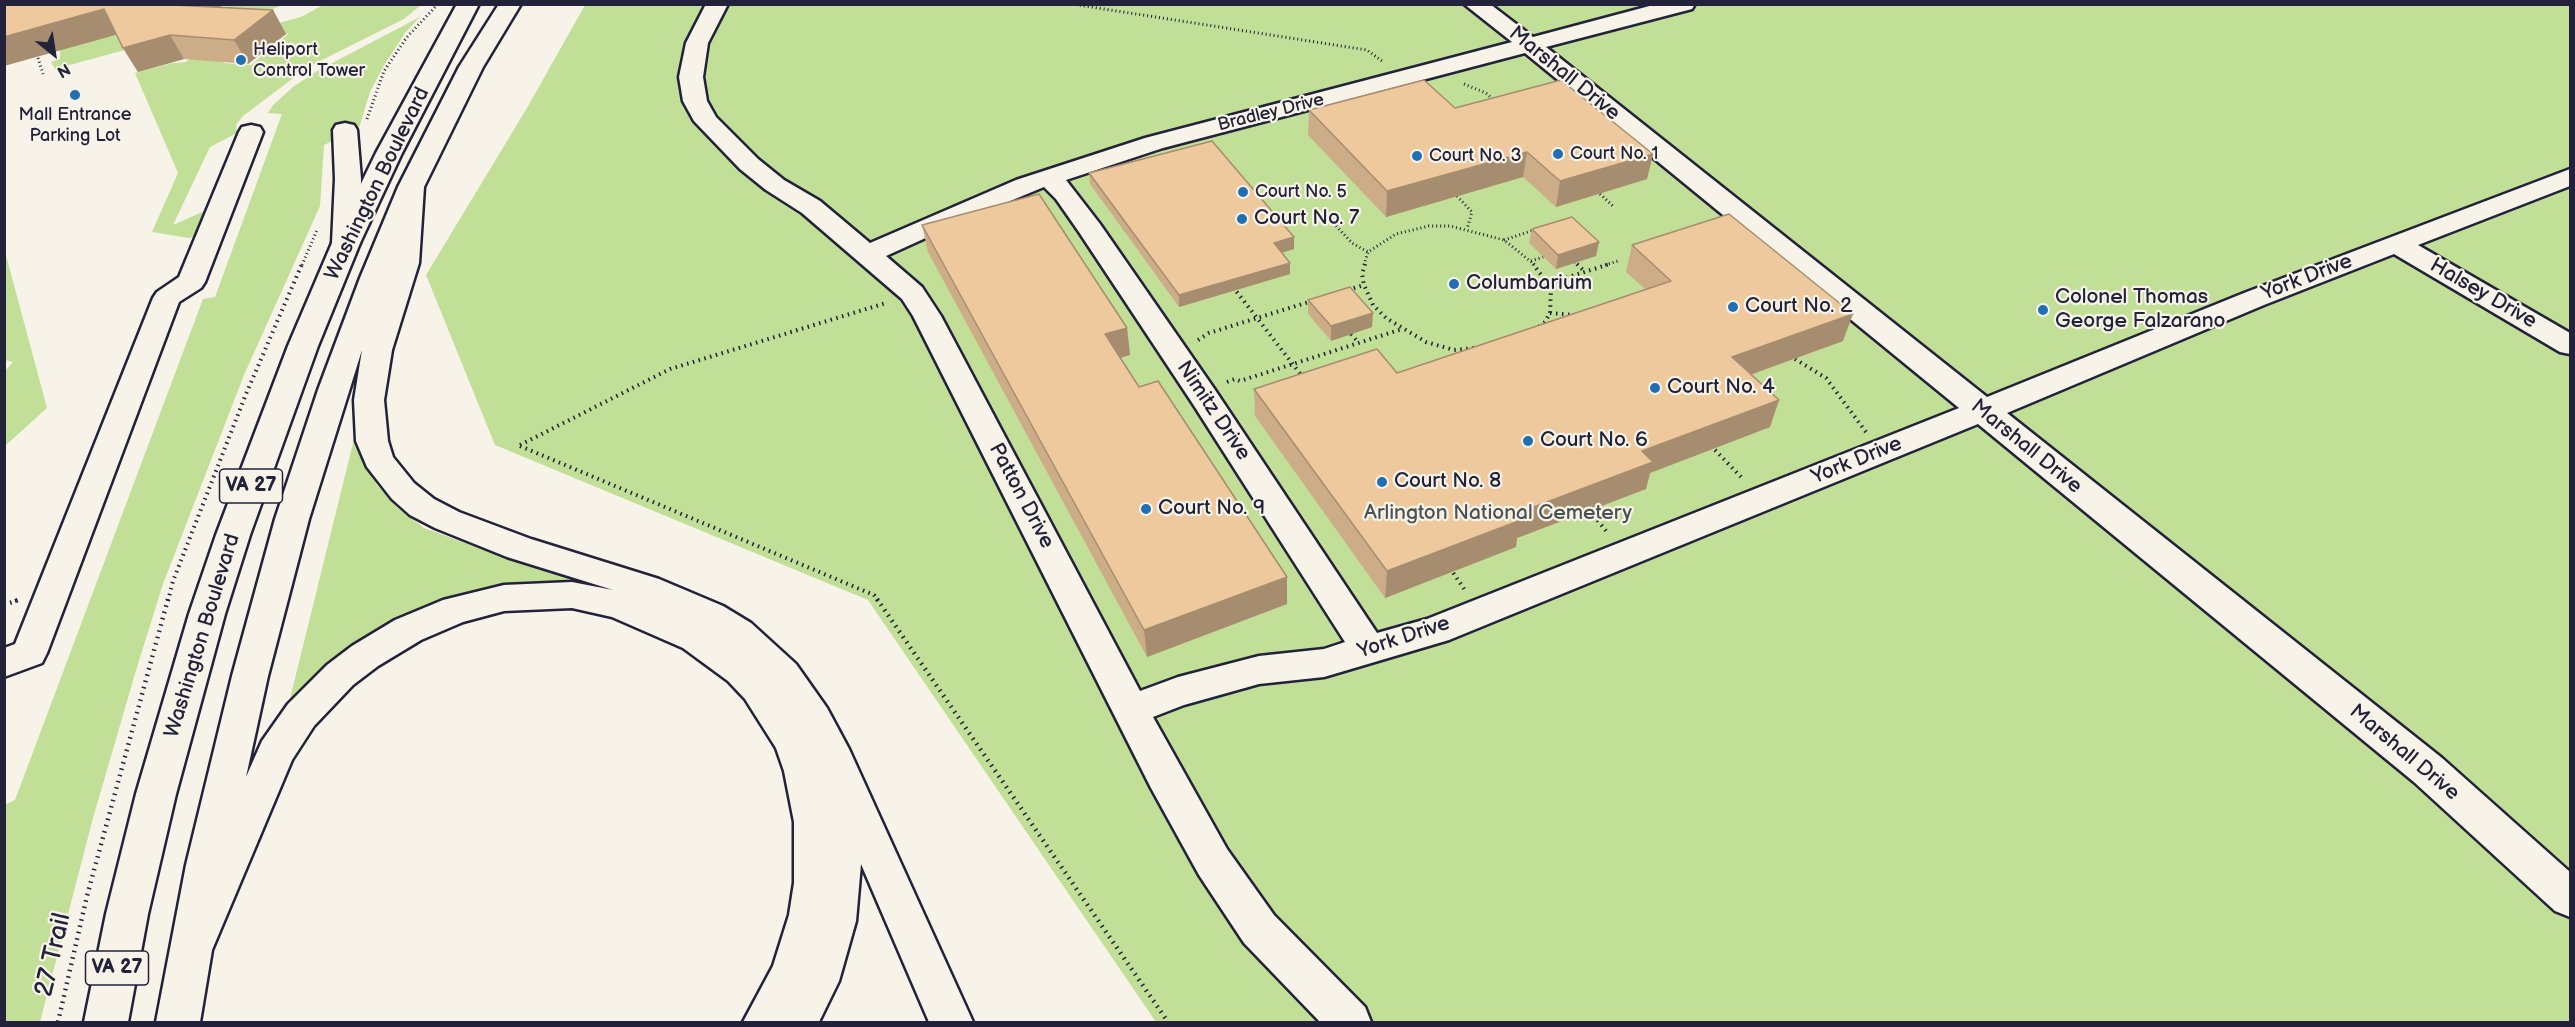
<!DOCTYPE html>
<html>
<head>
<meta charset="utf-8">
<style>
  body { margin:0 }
  #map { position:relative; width:2575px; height:1027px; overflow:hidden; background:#f7f3e8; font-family:"Balsamiq Sans",sans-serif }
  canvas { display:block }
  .frame { position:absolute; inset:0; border:6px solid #22223b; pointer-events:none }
  .north { position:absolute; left:24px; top:24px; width:60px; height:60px; -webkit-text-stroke:4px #f7f3e8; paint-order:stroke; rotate:150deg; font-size:16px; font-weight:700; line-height:24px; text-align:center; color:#22223b }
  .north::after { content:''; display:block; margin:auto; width:21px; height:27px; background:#22223b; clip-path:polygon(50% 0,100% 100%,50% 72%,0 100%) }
</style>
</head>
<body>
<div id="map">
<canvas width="2575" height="1027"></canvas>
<div class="frame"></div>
<div class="north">N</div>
</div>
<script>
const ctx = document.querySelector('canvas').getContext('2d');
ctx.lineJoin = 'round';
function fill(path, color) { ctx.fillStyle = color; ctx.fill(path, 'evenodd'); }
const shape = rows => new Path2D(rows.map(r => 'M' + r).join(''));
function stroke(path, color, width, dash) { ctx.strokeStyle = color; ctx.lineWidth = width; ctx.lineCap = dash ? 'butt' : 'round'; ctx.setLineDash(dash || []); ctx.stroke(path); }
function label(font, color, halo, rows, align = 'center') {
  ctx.font = font + ' "Balsamiq Sans",sans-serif'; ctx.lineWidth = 4.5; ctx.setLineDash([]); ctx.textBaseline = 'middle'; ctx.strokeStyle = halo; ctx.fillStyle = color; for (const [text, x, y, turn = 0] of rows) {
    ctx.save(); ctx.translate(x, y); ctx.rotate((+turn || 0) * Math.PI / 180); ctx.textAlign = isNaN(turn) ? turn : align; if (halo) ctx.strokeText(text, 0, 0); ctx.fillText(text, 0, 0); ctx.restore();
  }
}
fill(shape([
  [230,5,283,5,264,12,55,69,51,62,60,59,60,49],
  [323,5,421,5,404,19,308,67,243,116,236,125,237,133,210,147,173,225,216,206,203,234,189,238,152,232,178,173,135,73,173,63,186,62,192,56,228,58,223,63,251,65,288,34,252,33,208,42,301,17],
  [585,5,2570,5,2570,1022,1156,1022,868,600,495,445,426,275,527,108],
  [420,17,405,33,383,67,370,92,359,128,324,145,320,206,244,375,163,584,137,667,93,818,40,1022,5,1022,4,805,15,800,203,299,215,297,282,114,268,113,273,105,293,87,317,71],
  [4,248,47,408,6,445,5,371,13,362,5,360],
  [355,435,362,459,377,485,398,508,424,528,479,548,598,585,593,590,528,584,463,598,286,715]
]), '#c1df97');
const minor = shape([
  [706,4,728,4,708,43,703,77,707,101,716,117,758,159,784,180,820,201,870,243,1016,180,1145,138,1512,42,1464,4,1490,4,1533,37,1657,4,1695,4,1692,9,1546,47,1987,397,2244,293,2570,169,2570,186,2418,245,2570,333,2570,354,2560,352,2394,254,2264,305,2007,413,2442,758,2570,872,2570,917,2555,911,2414,782,1978,424,1449,640,1324,677,1259,684,1184,705,1153,717,1227,849,1274,915,1365,1007,1371,1022,1320,1022,1244,943,1199,875,1151,788,913,316,902,299,802,213,766,190,740,169,694,121,683,101,679,77,686,43,706,4],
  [1525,53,1959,408,1427,619,1377,633,1215,390,1100,224,1066,180,1163,148,1525,53],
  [1044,187,1056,199,1079,232,1193,404,1345,642,1324,649,1259,656,1178,677,1140,691,941,316,922,287,886,256,974,216,1044,187],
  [345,123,354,125,357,130,361,179,360,243,356,249,346,251,336,249,332,243,335,179,333,130,336,125,345,123],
  [251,125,260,127,263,132,205,282,201,288,179,302,47,653,42,663,4,677,4,648,15,644,153,298,157,292,179,277,239,132,242,127,251,125]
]);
const highway = shape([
  [457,4,479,4,402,153,360,243,318,346,250,535,225,614,176,794,148,914,128,1022,84,1022,106,914,136,794,189,614,216,535,288,346,332,243,376,153,457,4],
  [499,4,521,4,483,67,424,187,419,263,392,350,384,400,388,441,393,457,414,483,434,499,459,512,531,539,659,579,723,606,751,623,796,664,827,708,849,749,973,1022,929,1022,861,864,856,921,839,981,819,1022,743,1022,773,966,789,915,794,883,794,822,784,771,776,748,745,699,728,681,683,648,612,617,572,608,504,611,463,622,421,640,378,666,353,685,314,726,292,760,212,950,200,1022,156,1022,186,865,232,676,275,519,318,390,360,278,398,187,459,67,499,4],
  [362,350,354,400,356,441,367,467,392,499,410,515,435,528,507,557,613,590,572,582,504,585,443,600,395,620,352,646,327,665,288,704,262,741,246,777,268,676,309,519,362,350]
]);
stroke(minor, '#22223b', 5);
stroke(highway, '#22223b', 5);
stroke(shape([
  [1072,4,1367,50,1382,61],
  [38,58,43,74],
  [1464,84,1486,93,1494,100],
  [367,119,384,71,407,37,438,4],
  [1600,194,1613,206],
  [1457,196,1472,212,1467,229],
  [1328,217,1352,243,1368,252],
  [1504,240,1534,230],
  [1531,261,1543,257],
  [1575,262,1578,265],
  [302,265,317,230],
  [1364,265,1368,252,1396,234,1429,226,1450,226,1504,240,1535,265],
  [1605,265,1618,261]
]), '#22223b', 3, [1, 3]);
stroke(shape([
  [1365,264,1362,274,1364,285,1373,305,1386,318,1426,342,1454,350,1505,345,1525,337,1545,322,1550,313,1551,288,1533,264],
  [1577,264,1585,272],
  [1549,283,1610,264],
  [1233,287,1302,376],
  [1348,290,1364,285],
  [1550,313,1574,315],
  [1351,334,1359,343],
  [1198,340,1209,333,1312,301],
  [1795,359,1826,378,1866,432],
  [1227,382,1235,379,1240,381,1402,329],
  [520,445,670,369,886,303],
  [520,446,874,595,878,601],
  [1715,450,1743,479],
  [1590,511,1607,532],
  [1450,568,1464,589],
  [15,601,18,600],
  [168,601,173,581,246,394,302,264]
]), '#22223b', 4, [1.5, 4.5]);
stroke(shape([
  [877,599,1168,1022],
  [4,605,18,600],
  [58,1022,87,896,168,599]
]), '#22223b', 4.5, [1.5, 5]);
fill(minor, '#f7f3e8');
fill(highway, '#f7f3e8');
fill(shape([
  [4,4,230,4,219,7,273,10,286,34,248,64,184,59,138,72,123,48,116,34],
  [1455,108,1653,154,1647,179,1556,207,1523,177,1386,217,1308,135,1309,110],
  [1089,173,1294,249,1282,253,1290,263,1290,274,1179,307,1090,184],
  [922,225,1127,328,1130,355,1120,358,1139,387,1287,604,1147,657,928,252],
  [1532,229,1599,242,1596,256,1556,269,1529,243],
  [1632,245,1843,341,1751,375,1779,400,1770,427,1650,473,1646,489,1517,538,1516,547,1385,598,1255,416,1254,389,1397,373,1645,289,1626,272],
  [1308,300,1372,327,1331,341,1308,314]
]), '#cdad88');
fill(shape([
  [128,4,230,4,142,28],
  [104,9,119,34,4,66,4,37],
  [273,10,286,34,248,64,234,40],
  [170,35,184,59,138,72,123,48],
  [1527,152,1523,177,1386,217,1387,191],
  [1653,154,1647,179,1556,207,1560,181],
  [1294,237,1294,249,1274,255,1274,243],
  [1599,242,1596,256,1556,269,1558,255],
  [1290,263,1290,274,1179,307,1179,295],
  [1373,313,1372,327,1331,341,1331,326],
  [1853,314,1843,341,1724,384,1732,357],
  [1127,328,1130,355,1109,361,1105,334],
  [1779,400,1770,427,1650,473,1646,489,1517,538,1516,547,1385,598,1387,571,1515,514,1642,451],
  [1287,577,1287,604,1147,657,1144,630]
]), '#a78d6f');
const building = shape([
  [4,4,152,4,273,10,234,40,170,35,123,48,104,9,4,37,4,4],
  [1424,80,1455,108,1561,80,1653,154,1560,181,1527,152,1387,191,1309,110,1424,80],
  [1212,141,1294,237,1274,243,1290,263,1179,295,1089,173,1212,141],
  [1039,194,1127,328,1105,334,1139,387,1158,381,1287,577,1144,630,922,225,1039,194],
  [1729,214,1853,314,1732,357,1779,400,1642,451,1653,462,1515,514,1521,520,1387,571,1254,389,1377,349,1397,373,1671,281,1632,245,1729,214],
  [1572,217,1599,242,1558,255,1532,229,1572,217],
  [1350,287,1373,313,1331,326,1308,300,1350,287]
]);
fill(building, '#eec99e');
stroke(building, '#a78d6f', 1.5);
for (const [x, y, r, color] of [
  [241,60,6,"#1f6fb2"],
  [75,95,6,"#1f6fb2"],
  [1558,154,6,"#1f6fb2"],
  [1417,156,6,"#1f6fb2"],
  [1243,192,6,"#1f6fb2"],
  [1242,219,6,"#1f6fb2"],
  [1454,284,6,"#1f6fb2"],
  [1733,307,6,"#1f6fb2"],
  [2043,310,6,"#1f6fb2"],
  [1655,388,6,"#1f6fb2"],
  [1528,441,6,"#1f6fb2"],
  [1382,482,6,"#1f6fb2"],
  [1146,509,6,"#1f6fb2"]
]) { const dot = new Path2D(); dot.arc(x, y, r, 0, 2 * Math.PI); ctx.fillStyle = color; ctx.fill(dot); stroke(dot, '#f7f3e8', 2); }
label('18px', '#22223b', '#f7f3e8', [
  ["Heliport",253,50],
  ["Control Tower",253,71],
  ["Mall Entrance",75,115,"center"],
  ["Parking Lot",75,136,"center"],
  ["Court No. 1",1570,154],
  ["Court No. 3",1429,156],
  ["Court No. 5",1255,192]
], 'left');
label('18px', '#22223b', '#f7f3e8', [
  ["Bradley Drive",1271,113,-14]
]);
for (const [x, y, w] of [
  [251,486,63],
  [117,968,63]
]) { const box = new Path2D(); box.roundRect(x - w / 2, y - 17, w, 34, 4.5); ctx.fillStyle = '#f7f3e8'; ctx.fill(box); stroke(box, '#22223b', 1.5); }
label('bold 20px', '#22223b', null, [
  ["VA 27",251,486],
  ["VA 27",117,968]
]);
label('21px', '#22223b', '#f7f3e8', [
  ["Marshall Drive",1564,74,39],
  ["Washington Boulevard",378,184,-64],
  ["York Drive",2307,278,-21],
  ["Halsey Drive",2483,294,30],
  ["Nimitz Drive",1213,411,56],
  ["Marshall Drive",2026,447,39],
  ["York Drive",1857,461,-22],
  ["Patton Drive",1021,496,62],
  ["Washington Boulevard",203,636,-73],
  ["York Drive",1404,638,-18],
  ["Marshall Drive",2404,753,40]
]);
label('21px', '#22223b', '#f7f3e8', [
  ["Court No. 7",1254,219],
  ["Columbarium",1466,284],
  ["Colonel Thomas",2055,298],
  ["George Falzarano",2055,322],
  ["Court No. 2",1745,307],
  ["Court No. 4",1667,388],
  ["Court No. 6",1540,441],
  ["Court No. 8",1394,482],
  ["Court No. 9",1158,509]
], 'left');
label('21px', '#4a5152', '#f7f3e8', [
  ["Arlington National Cemetery",1498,514]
]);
label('26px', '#22223b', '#f7f3e8', [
  ["27 Trail",54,955,-77]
]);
</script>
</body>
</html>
